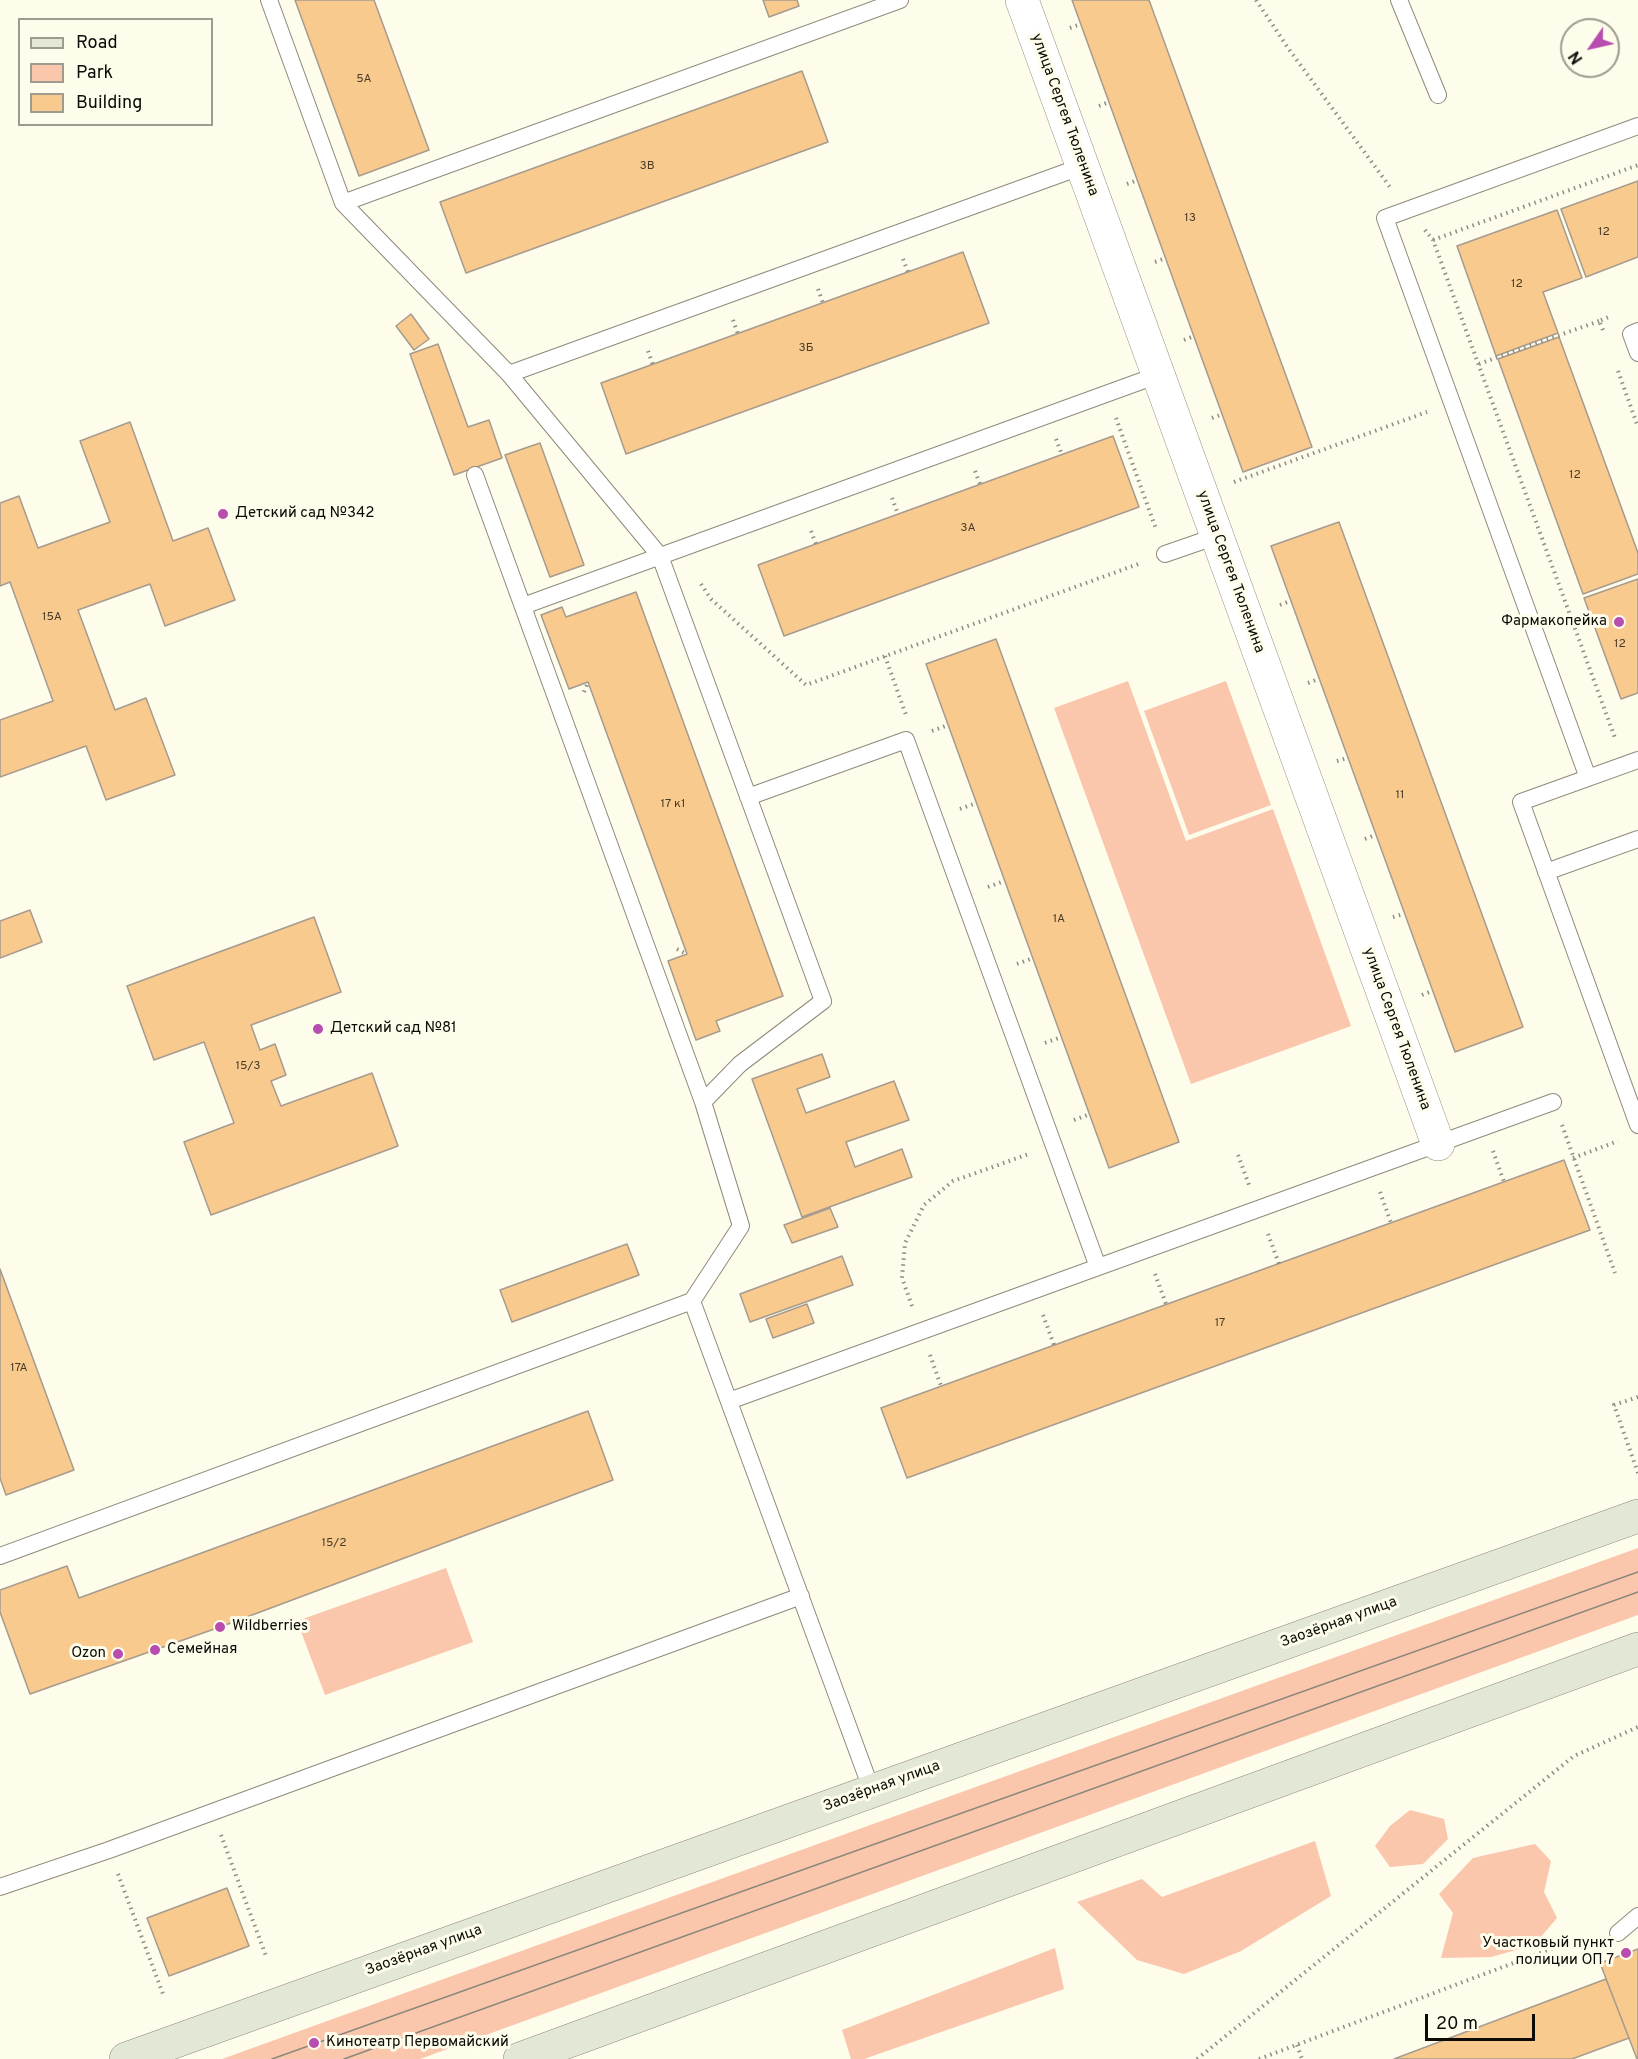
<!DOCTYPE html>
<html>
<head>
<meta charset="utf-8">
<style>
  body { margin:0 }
  #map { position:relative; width:1638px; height:2059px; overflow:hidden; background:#fefceb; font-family:Overpass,sans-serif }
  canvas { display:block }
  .legend { position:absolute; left:18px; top:18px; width:195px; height:108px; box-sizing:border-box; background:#fefceb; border:2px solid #9d9c8f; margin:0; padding:8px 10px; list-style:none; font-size:18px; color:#0c0b06 }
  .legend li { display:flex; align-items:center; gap:12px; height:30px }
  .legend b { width:30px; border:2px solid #9d9c8f }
  .north { position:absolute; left:1560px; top:18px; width:60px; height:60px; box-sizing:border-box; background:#fefceb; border:2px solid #9d9c8f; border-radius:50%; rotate:236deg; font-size:16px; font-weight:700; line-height:24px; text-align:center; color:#0c0b06 }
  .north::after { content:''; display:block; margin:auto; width:21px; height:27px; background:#b64daf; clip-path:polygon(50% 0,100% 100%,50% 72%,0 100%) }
  .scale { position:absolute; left:1425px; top:2014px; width:110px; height:27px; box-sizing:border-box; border:3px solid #0c0b06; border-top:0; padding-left:8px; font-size:18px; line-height:21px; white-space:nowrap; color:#0c0b06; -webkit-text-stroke:4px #fefceb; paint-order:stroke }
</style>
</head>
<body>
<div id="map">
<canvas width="1638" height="2059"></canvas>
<ul class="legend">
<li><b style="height:8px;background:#e2e8d5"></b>Road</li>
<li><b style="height:16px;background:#fac6ac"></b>Park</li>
<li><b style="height:16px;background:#f9ca8d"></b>Building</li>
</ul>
<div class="north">N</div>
<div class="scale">20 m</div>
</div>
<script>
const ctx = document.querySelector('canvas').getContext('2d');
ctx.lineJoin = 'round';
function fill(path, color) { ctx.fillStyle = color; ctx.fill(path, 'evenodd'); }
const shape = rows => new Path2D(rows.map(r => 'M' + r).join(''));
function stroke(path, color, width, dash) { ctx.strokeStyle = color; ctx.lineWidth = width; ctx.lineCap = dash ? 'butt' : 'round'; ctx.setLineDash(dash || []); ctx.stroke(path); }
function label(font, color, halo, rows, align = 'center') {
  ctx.font = font + ' Overpass,sans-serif'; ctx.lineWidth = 6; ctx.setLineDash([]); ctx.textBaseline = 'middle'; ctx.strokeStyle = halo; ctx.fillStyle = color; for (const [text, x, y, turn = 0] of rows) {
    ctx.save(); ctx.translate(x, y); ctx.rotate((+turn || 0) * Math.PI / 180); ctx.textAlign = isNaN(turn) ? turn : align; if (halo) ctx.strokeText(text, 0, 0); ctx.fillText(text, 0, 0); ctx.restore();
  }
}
fill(shape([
  [1128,681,1186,841,1273,809,1351,1026,1191,1084,1054,708],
  [1226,681,1271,805,1189,835,1144,711],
  [1638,1548,1638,1615,420,2059,222,2059],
  [446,1568,473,1642,325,1695,297,1621],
  [1410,1810,1444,1819,1448,1839,1423,1864,1390,1867,1375,1846,1390,1826],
  [1315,1841,1331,1896,1241,1951,1184,1974,1137,1960,1077,1902,1142,1879,1162,1897],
  [1535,1844,1551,1861,1544,1892,1557,1918,1534,1945,1491,1957,1441,1958,1453,1913,1439,1894,1473,1858],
  [1055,1948,1064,1989,864,2059,851,2059,842,2030]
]), '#fac6ac');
const building = shape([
  [295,0,374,0,429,150,359,176,295,0],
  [763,0,797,0,799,6,769,17,763,0],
  [1072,0,1149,0,1312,447,1243,472,1072,0],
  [802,71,828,142,466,273,440,202,802,71],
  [1638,181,1638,257,1586,277,1561,209,1638,181],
  [1557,210,1582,278,1543,292,1558,333,1496,356,1457,246,1557,210],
  [963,252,989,323,626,454,601,383,963,252],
  [411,314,429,339,414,350,396,326,411,314],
  [1559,337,1638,553,1638,574,1583,594,1498,359,1559,337],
  [438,344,468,427,489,420,502,458,454,475,410,354,438,344],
  [130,422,173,541,208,528,235,600,165,626,150,584,78,610,115,710,146,698,175,775,106,800,86,746,0,777,0,720,53,701,10,582,0,586,0,503,19,496,38,548,110,522,80,441,130,422],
  [1113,436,1139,507,784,636,758,565,1113,436],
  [540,443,584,565,550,577,505,455,540,443],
  [1339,522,1523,1027,1455,1052,1271,546,1339,522],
  [1638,579,1638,693,1621,699,1584,598,1638,579],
  [636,592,783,996,716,1021,720,1031,696,1040,668,961,687,954,588,682,569,689,541,615,562,607,566,617,636,592],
  [996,639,1179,1142,1109,1168,926,664,996,639],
  [30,910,42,942,0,958,0,921,30,910],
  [314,917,341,992,251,1025,260,1050,275,1044,286,1075,271,1081,281,1106,372,1073,398,1146,211,1215,184,1142,234,1123,204,1042,154,1060,127,986,314,917],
  [822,1054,830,1077,797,1089,806,1113,894,1081,909,1120,846,1142,855,1167,902,1149,912,1177,802,1217,752,1079,822,1054],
  [1564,1160,1590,1230,907,1478,881,1408,1564,1160],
  [830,1208,838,1227,792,1243,784,1225,830,1208],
  [627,1244,639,1275,512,1322,500,1290,627,1244],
  [842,1256,853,1285,750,1322,740,1294,842,1256],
  [0,1269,74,1470,6,1495,0,1478,0,1269],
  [807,1304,814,1323,773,1338,766,1319,807,1304],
  [588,1411,613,1480,220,1627,30,1694,0,1612,0,1590,67,1566,79,1598,588,1411],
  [227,1888,249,1946,169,1976,147,1918,227,1888],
  [1638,1949,1638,2059,1637,2059,1600,1963,1638,1949],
  [1606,1979,1629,2038,1572,2059,1394,2059,1606,1979]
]);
fill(building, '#f9ca8d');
stroke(building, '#a69b8e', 1.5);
const lane = shape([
  [269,0,343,203,509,374,660,556,823,1001,740,1064,703,1102,741,1226,692,1301],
  [1399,0,1438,95],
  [343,203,900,0],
  [1638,331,1631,334,1638,353],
  [509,374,1083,166],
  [475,475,703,1102],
  [1165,554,1217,536],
  [523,606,1158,375],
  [1638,760,1521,802,1638,1125],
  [1588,778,1385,218,1638,126],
  [748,797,906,740,1098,1267],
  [1546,872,1638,839],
  [729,1401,1553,1102],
  [0,1556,692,1301,872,1791],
  [0,1887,109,1850,801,1596],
  [1618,1933,1638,1916]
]);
const street = shape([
  [1022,0,1438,1144]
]);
const secondary = shape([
  [126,2059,1638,1516],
  [520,2059,1638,1649]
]);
stroke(lane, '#8d8a7b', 18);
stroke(street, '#8d8a7b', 34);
stroke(secondary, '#8d8a7b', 34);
stroke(shape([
  [1256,0,1288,48,1390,187],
  [1070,28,1081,24],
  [1099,106,1109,102],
  [1127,184,1138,180],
  [1425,230,1433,240,1615,738],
  [1433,240,1638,165],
  [903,259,908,272],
  [1155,262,1166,258],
  [818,289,823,303],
  [733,320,738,334],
  [1603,330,1599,321,1611,316],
  [1184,340,1194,336],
  [648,351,653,365],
  [1479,364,1599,321],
  [1618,371,1638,427],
  [1116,418,1156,529],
  [1212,418,1223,414],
  [1056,439,1062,455],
  [975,471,980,484],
  [1234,482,1427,412],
  [892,498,898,514],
  [811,531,816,544],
  [701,584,711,599,806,685,1141,563],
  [1280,605,1290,601],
  [885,656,906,715],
  [1308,683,1319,679],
  [584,692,588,682],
  [932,731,948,725],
  [1337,761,1347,758],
  [960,809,976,803],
  [1365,839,1375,835],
  [988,887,1004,881],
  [1393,917,1404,914],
  [677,949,687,954],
  [1017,964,1033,958],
  [1422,995,1432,991],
  [1045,1043,1061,1037],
  [1074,1120,1090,1114],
  [1562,1125,1615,1273],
  [1493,1151,1504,1182],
  [1238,1155,1249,1185],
  [1573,1158,1618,1141],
  [1380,1192,1391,1223],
  [1268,1234,1279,1264],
  [1155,1274,1166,1304],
  [912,1306,902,1278,905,1243,924,1205,953,1181,1029,1154],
  [1043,1315,1054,1345],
  [930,1355,941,1386],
  [1638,1397,1614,1405,1638,1473],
  [221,1835,266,1956],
  [118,1874,163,1994],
  [1297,2045,1302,2059],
  [1197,2059,1574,1756,1638,1727],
  [1259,2059,1577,1939]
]), '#8f8e82', 4, [1.5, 4.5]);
stroke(lane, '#fff', 16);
stroke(street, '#fff', 33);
stroke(secondary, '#e2e8d5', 33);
stroke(shape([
  [272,2059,1638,1572],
  [344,2059,1638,1592]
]), '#89877c', 1.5);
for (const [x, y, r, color] of [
  [223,514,6,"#b64daf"],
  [1619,622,6,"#b64daf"],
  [318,1029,6,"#b64daf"],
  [220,1627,6,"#b64daf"],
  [155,1650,6,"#b64daf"],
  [118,1654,6,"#b64daf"],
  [1626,1953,6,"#b64daf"],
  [314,2043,6,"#b64daf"]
]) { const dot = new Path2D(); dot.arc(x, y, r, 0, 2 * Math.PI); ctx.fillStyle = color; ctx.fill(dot); stroke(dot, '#fefceb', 2); }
label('12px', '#473b28', null, [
  ["5А",364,80],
  ["3В",647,167],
  ["13",1190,219],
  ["12",1604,233],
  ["12",1517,285],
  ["3Б",806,349],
  ["12",1575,476],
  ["3А",968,529],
  ["15А",52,618],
  ["12",1620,645],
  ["11",1400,796],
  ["17 к1",673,805],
  ["1А",1059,920],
  ["15/3",248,1067],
  ["17",1220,1324],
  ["17А",19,1369],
  ["15/2",334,1544]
]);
label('15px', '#0c0b06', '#fefceb', [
  ["улица Сергея Тюленина",1064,115,70],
  ["улица Сергея Тюленина",1230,572,70],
  ["улица Сергея Тюленина",1396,1029,70],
  ["Заозёрная улица",1339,1623,-20],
  ["Заозёрная улица",882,1787,-20],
  ["Заозёрная улица",424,1951,-20]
]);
label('15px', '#0c0b06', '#fefceb', [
  ["Детский сад №342",235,514],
  ["Фармакопейка",1607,622,"right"],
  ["Детский сад №81",330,1029],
  ["Wildberries",232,1627],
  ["Семейная",167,1650],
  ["Ozon",106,1654,"right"],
  ["Участковый пункт",1614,1944,"right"],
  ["полиции ОП 7",1614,1961,"right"],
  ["Кинотеатр Первомайский",326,2043]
], 'left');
</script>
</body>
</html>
